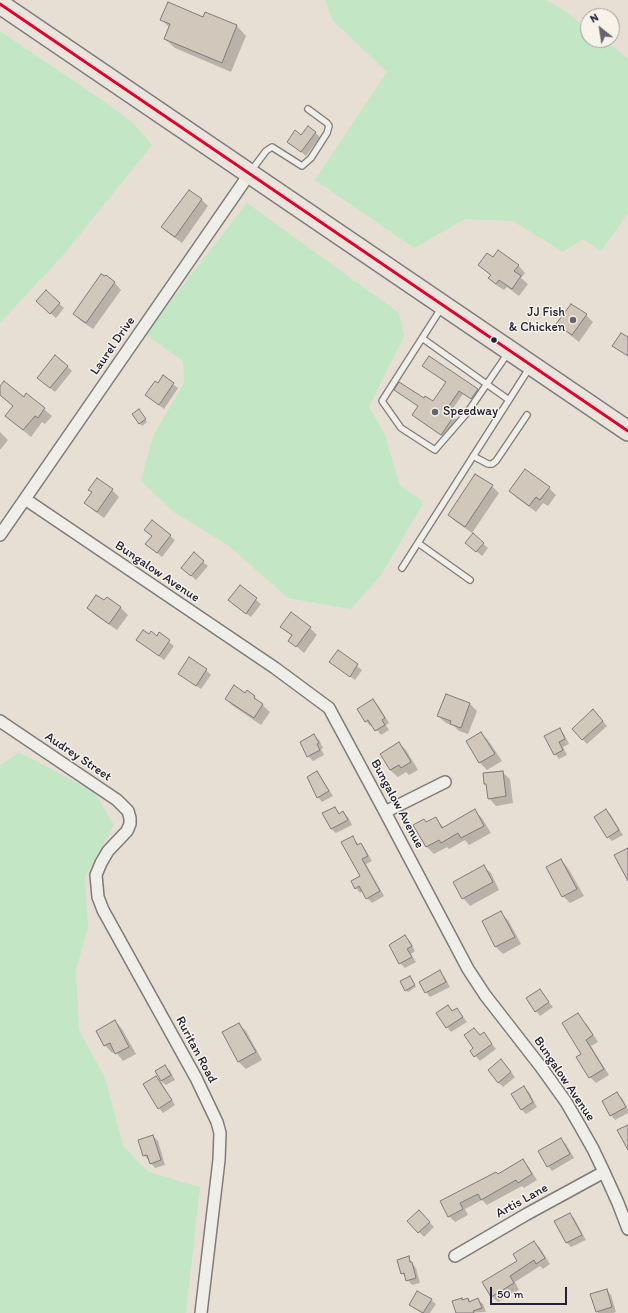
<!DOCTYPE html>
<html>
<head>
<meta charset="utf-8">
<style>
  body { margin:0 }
  #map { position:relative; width:628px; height:1313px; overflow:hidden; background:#e7dfd4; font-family:Itim,sans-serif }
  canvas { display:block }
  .north { position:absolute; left:580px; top:8px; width:40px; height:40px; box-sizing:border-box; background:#f7f3e8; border:1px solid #a29fa3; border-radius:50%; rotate:330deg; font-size:11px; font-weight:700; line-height:16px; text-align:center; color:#22223b }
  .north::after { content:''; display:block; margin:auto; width:14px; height:18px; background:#676471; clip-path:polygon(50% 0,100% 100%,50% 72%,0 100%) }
  .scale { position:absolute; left:490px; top:1287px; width:77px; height:18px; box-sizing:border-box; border:2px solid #22223b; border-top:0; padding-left:5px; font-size:12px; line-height:14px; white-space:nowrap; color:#22223b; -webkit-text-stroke:3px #f7f3e8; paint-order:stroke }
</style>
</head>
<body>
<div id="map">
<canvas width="628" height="1313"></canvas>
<div class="north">N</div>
<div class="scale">50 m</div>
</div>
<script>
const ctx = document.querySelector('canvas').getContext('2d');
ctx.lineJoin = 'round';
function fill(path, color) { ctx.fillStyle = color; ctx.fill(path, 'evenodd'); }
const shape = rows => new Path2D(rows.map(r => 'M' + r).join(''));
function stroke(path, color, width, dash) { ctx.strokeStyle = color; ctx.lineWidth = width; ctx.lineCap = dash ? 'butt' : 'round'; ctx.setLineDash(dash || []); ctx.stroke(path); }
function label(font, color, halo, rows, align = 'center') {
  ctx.font = font + ' Itim,sans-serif'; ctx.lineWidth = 3; ctx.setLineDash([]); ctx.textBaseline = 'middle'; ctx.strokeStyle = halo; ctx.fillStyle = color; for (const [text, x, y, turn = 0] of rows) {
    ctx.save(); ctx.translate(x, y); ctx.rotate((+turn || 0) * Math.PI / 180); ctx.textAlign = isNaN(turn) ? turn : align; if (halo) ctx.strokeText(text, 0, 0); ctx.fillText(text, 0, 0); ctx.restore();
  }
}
fill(shape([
  [325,0,545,0,559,7,588,29,588,40,603,40,628,58,628,213,601,251,583,239,563,252,513,221,465,219,414,248,315,180,387,72,333,21],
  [0,31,93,94,132,122,152,145,65,253,0,323],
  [247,203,399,313,404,336,369,407,385,435,400,486,424,502,381,575,351,609,288,598,229,546,174,512,141,481,153,436,184,383,183,361,145,334],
  [19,752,94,792,114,825,85,877,88,927,76,970,79,1030,105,1078,123,1146,148,1172,200,1187,186,1313,0,1313,0,766]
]), '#c3e6c5');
fill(shape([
  [206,13,237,26,246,36,231,72,175,48,165,39,170,28,162,20,204,18],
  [309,127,320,137,306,156,288,141,302,136],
  [189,191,202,200,208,206,182,243,168,233,162,227],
  [493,258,518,265,525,273,521,278,528,284,519,296,507,287,504,290,496,285,489,278,491,276,479,265],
  [114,282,121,290,93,329,81,321,74,314],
  [46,292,64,308,56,318,42,306],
  [586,315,593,322,579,342,565,331,558,324],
  [429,357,478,390,482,394,476,402,463,394,449,414,457,420,445,438,417,419,414,415,419,407,395,390,433,403,447,383,423,366],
  [67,366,72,371,55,392,43,382],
  [163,377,178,388,164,409,146,395,158,384],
  [0,388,24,398,26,394,52,416,45,424,42,422,31,437,6,416,14,406,0,394],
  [141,413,147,422,142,426,133,415],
  [0,432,8,440,0,450],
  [97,479,112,490,119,497,104,518,93,510,86,503,93,493],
  [492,486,499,493,472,533,456,522,449,515],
  [549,488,556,495,548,506,543,503,536,512,517,498,510,491],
  [152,521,175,540,162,557,151,548,152,536],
  [473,535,488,548,482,556,471,547],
  [203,562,208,566,196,580,187,572],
  [240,587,261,604,251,617,234,605],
  [107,598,121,608,128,615,117,630,95,615,88,608,104,602],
  [282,627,310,628,317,635,304,653,289,640,292,636],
  [159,634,174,646,164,660,137,640,149,635,157,637],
  [338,651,362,670,355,680,331,662],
  [190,659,206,670,211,675,201,689,184,678,180,674],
  [246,694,254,697,270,712,261,725,233,706,226,699],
  [373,700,378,705,389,723,386,725,389,730,381,735,372,724,370,726,366,721],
  [470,704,477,711,468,734,459,731,454,726,446,723,438,716],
  [598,715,607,726,587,744,582,739],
  [559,729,564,734,569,744,563,747,567,755,559,759,555,754],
  [481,733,488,740,502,761,487,770,480,763,467,742],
  [314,735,319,740,323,748,321,749,324,755,313,761,308,756],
  [399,743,406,750,418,770,409,775,406,772,398,777,390,770,381,754],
  [317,772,321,777,333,796,322,802,318,797],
  [502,772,510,779,513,803,496,806,489,798,487,786,485,784],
  [335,808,340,814,343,812,348,817,352,825,336,833,331,829,324,814],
  [606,810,611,815,623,835,612,841,608,837],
  [475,811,482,818,491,833,469,845,465,840,449,849,447,847,434,854,427,847,415,825,426,823,435,818,444,828],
  [352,837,359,845,361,844,365,849,372,861,366,864,384,896,372,903,367,898,363,891,360,893,356,888,361,877],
  [561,860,568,868,584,896,570,903,563,896],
  [483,866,491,873,499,890,470,906,463,898],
  [500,913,508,920,521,944,503,954,496,947,483,922],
  [405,937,410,941,415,951,411,954,416,962,405,968,400,963],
  [440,972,444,976,450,987,430,997,426,992],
  [412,979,416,987,408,992,406,990],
  [539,990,553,1007,540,1016,536,1011],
  [448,1006,453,1011,457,1009,467,1022,451,1032,447,1027],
  [578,1015,588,1026,598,1042,591,1046,609,1075,596,1083,590,1077,578,1057,582,1054],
  [115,1021,122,1029,136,1054,123,1061,115,1051,112,1053,105,1045,97,1031],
  [239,1024,246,1031,262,1060,246,1069,239,1062,223,1033],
  [484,1034,496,1049,480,1061,471,1051,475,1048,480,1036],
  [506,1065,515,1077,503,1087,498,1082],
  [165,1066,170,1071,175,1080,166,1085,161,1081],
  [156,1077,161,1082,175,1105,163,1113,159,1108],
  [524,1087,529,1092,537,1107,526,1114,521,1109],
  [617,1094,622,1098,628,1109,628,1113,615,1120,611,1115],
  [153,1136,158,1141,165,1165,155,1168,144,1155],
  [561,1140,566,1144,574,1158,552,1171,548,1166],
  [523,1160,528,1166,537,1180,524,1188,522,1186,487,1205,482,1200,465,1209,468,1215,455,1222,449,1216,441,1201,498,1175],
  [419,1211,434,1227,424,1237,408,1221],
  [570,1214,574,1218,586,1240,571,1247,567,1243,555,1221],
  [534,1242,540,1248,550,1264,543,1269,540,1266,515,1282,519,1290,498,1302,492,1296,483,1282,519,1261],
  [408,1258,416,1268,420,1283,412,1285,402,1273],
  [606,1290,611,1295,616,1312,613,1313,598,1313,591,1295],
  [462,1299,463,1300,468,1299,471,1302,478,1300,483,1304,486,1312,457,1313],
  [431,1300,436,1304,430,1313,422,1313,415,1309,410,1304]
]), '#0003');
const building = shape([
  [168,2,203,17,205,12,237,25,222,63,164,39,170,24,160,20,168,2],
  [308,126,316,132,301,152,287,142,295,130,301,135,308,126],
  [189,190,202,199,175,237,161,227,189,190],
  [498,250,519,265,514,271,521,276,512,289,499,280,496,284,488,278,491,275,478,265,487,253,493,257,498,250],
  [101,274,105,276,106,275,115,282,86,323,73,314,101,274],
  [46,290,60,303,50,314,36,301,46,290],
  [571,304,587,314,572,335,556,324,571,304],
  [621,333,628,337,628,356,612,346,621,333],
  [55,355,68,366,50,388,37,378,55,355],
  [429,356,478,389,471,399,459,391,446,410,454,416,441,435,412,415,418,406,394,390,399,382,424,398,425,396,433,401,446,382,422,366,429,356],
  [163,375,174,383,159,405,145,395,155,381,158,383,163,375],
  [4,381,24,397,26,393,45,408,38,418,35,416,23,430,5,416,13,406,0,395,0,386,4,381],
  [139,409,146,419,139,424,132,414,139,409],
  [525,469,550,487,540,500,536,497,529,506,509,491,525,469],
  [475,474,493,485,465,527,448,515,475,474],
  [97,478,113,489,97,512,84,503,92,492,88,490,97,478],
  [152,520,171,535,157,553,145,544,152,536,144,530,152,520],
  [473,533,484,543,476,552,465,543,473,533],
  [194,552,204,561,191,576,181,568,194,552],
  [240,585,257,598,246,614,228,600,240,585],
  [96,595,104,600,107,597,121,607,109,624,87,608,96,595],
  [291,612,311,627,296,647,288,641,292,635,280,627,291,612],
  [143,630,149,634,151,631,157,636,159,632,170,640,159,656,136,640,143,630],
  [338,650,358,664,350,677,329,662,338,650],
  [189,657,207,669,196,686,178,674,189,657],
  [234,685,245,693,247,690,255,696,254,698,263,704,254,718,225,699,234,685],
  [446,694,470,703,461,728,450,724,451,721,437,716,446,694],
  [373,699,385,718,382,720,385,725,375,731,368,720,365,722,357,709,373,699],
  [593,709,603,721,582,740,572,729,593,709],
  [560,728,565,739,559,742,563,750,554,755,544,736,560,728],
  [481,732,495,754,479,763,466,741,481,732],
  [314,734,319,743,317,744,320,750,307,757,300,742,314,734],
  [399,742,411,762,401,768,399,765,390,770,380,754,399,742],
  [317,771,329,791,317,798,307,777,317,771],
  [503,771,506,796,488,799,486,784,484,784,483,773,503,771],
  [335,807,339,814,343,811,348,820,331,829,322,813,335,807],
  [475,809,484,826,461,838,458,833,441,843,439,840,426,847,413,825,424,819,426,822,436,817,442,828,475,809],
  [606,809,619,830,607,838,594,817,606,809],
  [353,836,357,845,361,843,368,856,362,859,380,891,366,899,359,886,355,889,351,881,360,876,341,842,353,836],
  [628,848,628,881,614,855,628,848],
  [561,859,577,889,562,897,546,867,561,859],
  [484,865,493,882,462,899,453,882,484,865],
  [501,911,515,937,495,947,482,921,501,911],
  [405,935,412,946,407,949,412,957,399,964,389,945,405,935],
  [440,970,446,982,425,993,419,982,440,970],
  [410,976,415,985,405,991,400,981,410,976],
  [540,989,549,1002,535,1012,526,998,540,989],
  [448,1005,452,1011,457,1008,463,1017,446,1028,436,1013,448,1005],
  [578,1013,593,1035,586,1040,604,1069,589,1078,576,1057,581,1054,562,1023,578,1013],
  [115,1020,129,1047,115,1054,110,1043,104,1046,96,1031,115,1020],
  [239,1023,256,1052,238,1062,222,1032,239,1023],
  [474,1028,480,1035,484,1032,492,1044,474,1057,470,1051,473,1048,464,1035,474,1028],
  [501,1059,511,1072,498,1083,488,1070,501,1059],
  [165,1065,171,1075,161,1081,155,1071,165,1065],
  [156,1076,172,1100,158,1109,143,1084,156,1076],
  [524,1086,533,1102,521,1110,511,1094,524,1086],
  [617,1092,626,1107,610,1116,602,1101,617,1092],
  [628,1125,628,1150,617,1130,628,1125],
  [153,1135,161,1160,150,1164,147,1155,143,1156,138,1140,153,1135],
  [561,1138,570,1154,547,1167,538,1151,561,1138],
  [523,1159,532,1174,518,1183,516,1180,481,1200,478,1194,460,1203,463,1209,448,1217,440,1201,496,1172,498,1174,523,1159],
  [419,1210,430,1222,418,1233,407,1221,419,1210],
  [570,1213,582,1235,566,1243,554,1221,570,1213],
  [534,1241,545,1258,536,1264,534,1260,510,1276,514,1283,491,1297,482,1282,517,1261,513,1254,534,1241],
  [409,1256,410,1262,412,1262,416,1278,406,1281,404,1273,401,1274,397,1260,409,1256],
  [607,1289,612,1307,596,1312,590,1294,607,1289],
  [417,1291,432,1299,423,1313,409,1305,417,1291],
  [462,1298,462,1300,468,1298,469,1302,478,1298,482,1308,473,1311,474,1313,456,1313,452,1301,462,1298]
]);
fill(building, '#d2c7bb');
stroke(building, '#7f7b7b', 1);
const service = shape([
  [251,171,266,151,272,147,302,166,311,158,327,133,329,126,327,123,308,109],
  [442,307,382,401,401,428,435,450,467,413,508,353],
  [422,338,509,400],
  [473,456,488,464,492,464,496,461,527,415],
  [418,543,470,580],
  [402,568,530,367]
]);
const minor = shape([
  [25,499,275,668,329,708,385,812,468,969,485,995,541,1067,566,1102,580,1126,593,1149,604,1172,618,1203,628,1229],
  [0,535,250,173],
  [0,721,117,800,128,811,130,818,130,824,127,831,108,851,101,863,96,875,98,897,103,910,196,1078,217,1122,220,1133,219,1160,201,1313],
  [385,812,445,782],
  [455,1256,527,1214,604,1172]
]);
const trunk = shape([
  [0,4,628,431]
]);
stroke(service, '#7f7b7b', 8);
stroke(minor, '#7f7b7b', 14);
stroke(trunk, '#7f7b7b', 22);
stroke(service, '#f0eee9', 5.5);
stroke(minor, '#f0eee9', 11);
stroke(trunk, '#eae5dc', 19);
stroke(shape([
  [0,4,628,431]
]), '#e4002b', 3);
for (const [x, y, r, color] of [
  [573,320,4,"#676471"],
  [494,340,3.5,"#22223b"],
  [435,412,4,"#676471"]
]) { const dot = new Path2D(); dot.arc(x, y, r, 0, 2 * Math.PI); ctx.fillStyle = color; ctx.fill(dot); stroke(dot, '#f7f3e8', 1.5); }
label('13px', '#22223b', '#f7f3e8', [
  ["JJ Fish",565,313],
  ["& Chicken",565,328],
  ["Speedway",443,412,"left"]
], 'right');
label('13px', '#22223b', '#f7f3e8', [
  ["Laurel Drive",113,346,-55],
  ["Bungalow Avenue",157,572,34],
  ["Audrey Street",78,757,34],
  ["Bungalow Avenue",397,804,62],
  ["Ruritan Road",196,1050,62],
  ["Bungalow Avenue",564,1079,56],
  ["Artis Lane",522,1201,-29]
]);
</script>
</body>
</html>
